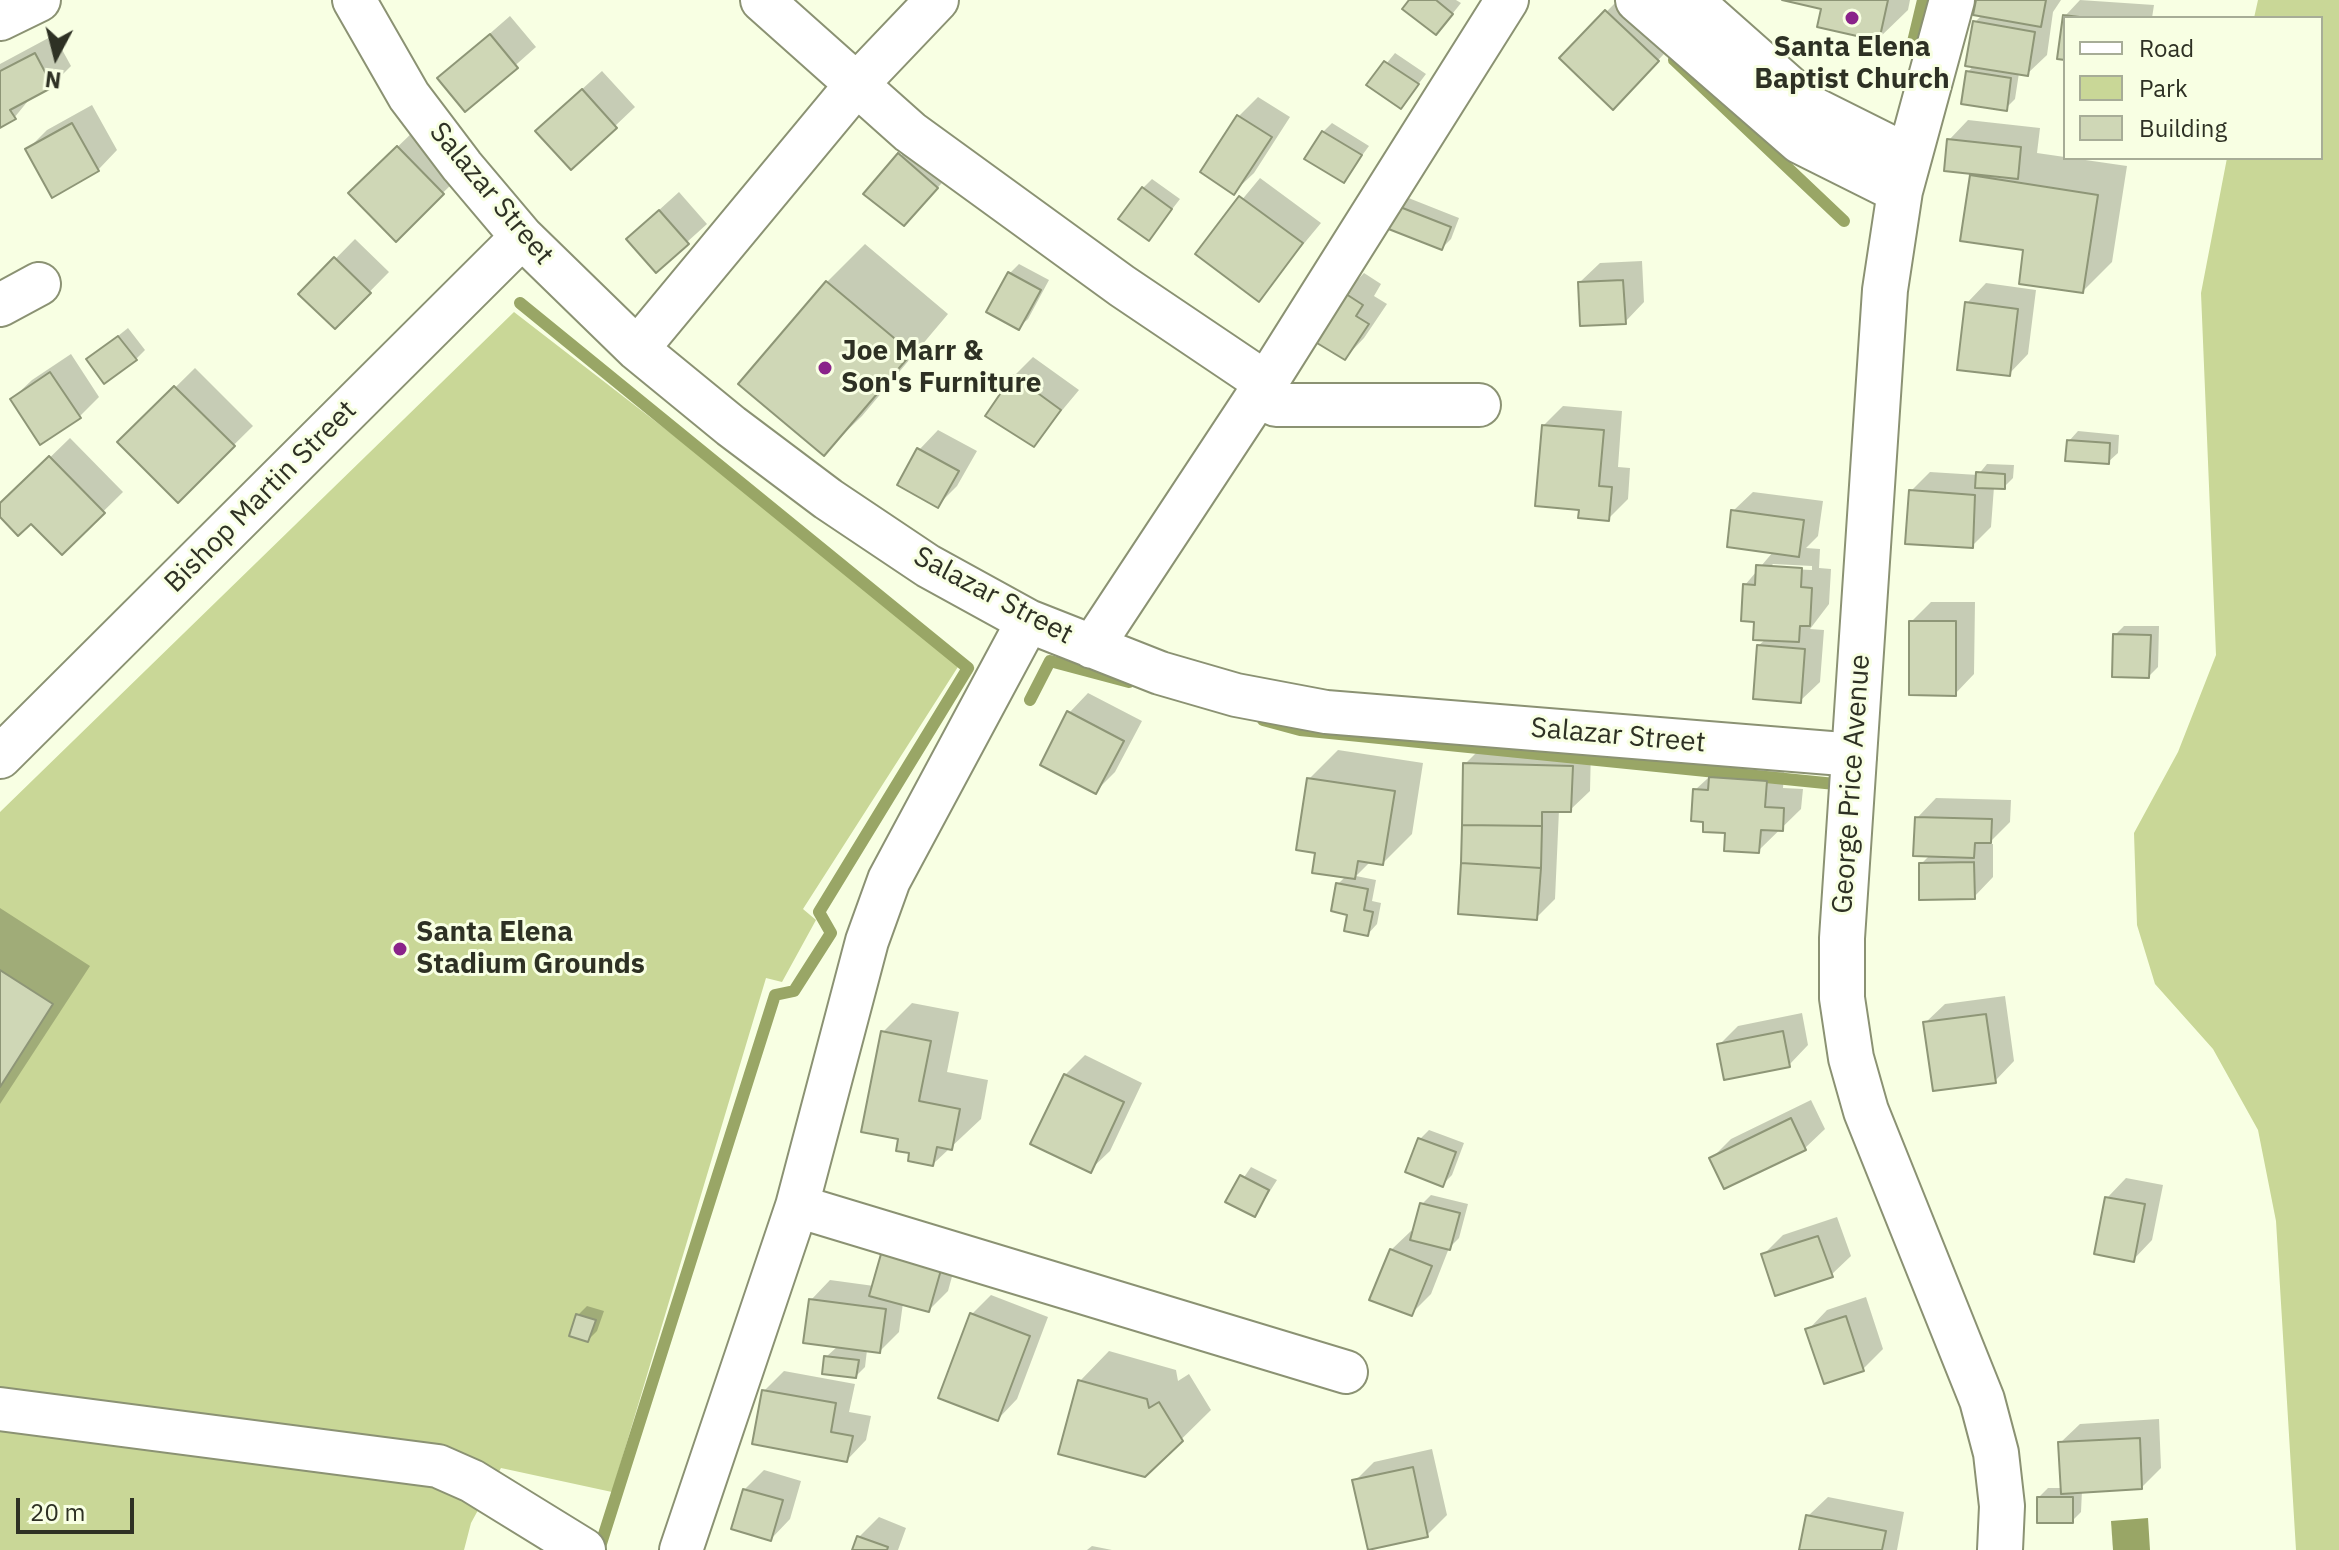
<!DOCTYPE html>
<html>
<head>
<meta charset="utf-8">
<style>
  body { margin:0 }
  #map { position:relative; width:2339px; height:1550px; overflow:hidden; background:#f8ffe3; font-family:"IBM Plex Sans",sans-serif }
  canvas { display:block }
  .legend { position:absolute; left:2063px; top:16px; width:260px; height:144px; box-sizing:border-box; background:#f8ffe3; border:2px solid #a7ad97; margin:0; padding:10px 14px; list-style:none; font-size:24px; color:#2e3124 }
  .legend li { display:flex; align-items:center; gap:16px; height:40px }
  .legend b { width:40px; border:2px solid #a7ad97 }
  .north { position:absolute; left:16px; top:16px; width:80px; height:80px; -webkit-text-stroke:6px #f8ffe3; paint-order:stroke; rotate:187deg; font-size:22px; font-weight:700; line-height:32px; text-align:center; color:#2e3124 }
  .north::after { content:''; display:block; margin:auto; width:28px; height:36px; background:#2e3124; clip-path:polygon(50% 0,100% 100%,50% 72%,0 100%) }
  .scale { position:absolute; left:16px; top:1498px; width:118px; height:36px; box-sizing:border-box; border:4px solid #2e3124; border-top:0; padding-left:10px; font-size:24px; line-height:28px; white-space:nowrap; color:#2e3124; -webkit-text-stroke:6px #f8ffe3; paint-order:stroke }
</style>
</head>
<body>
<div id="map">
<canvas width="2339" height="1550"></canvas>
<ul class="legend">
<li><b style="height:10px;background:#fff"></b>Road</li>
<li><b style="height:22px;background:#c9d797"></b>Park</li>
<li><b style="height:22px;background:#cfd7b6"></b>Building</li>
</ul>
<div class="north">N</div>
<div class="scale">20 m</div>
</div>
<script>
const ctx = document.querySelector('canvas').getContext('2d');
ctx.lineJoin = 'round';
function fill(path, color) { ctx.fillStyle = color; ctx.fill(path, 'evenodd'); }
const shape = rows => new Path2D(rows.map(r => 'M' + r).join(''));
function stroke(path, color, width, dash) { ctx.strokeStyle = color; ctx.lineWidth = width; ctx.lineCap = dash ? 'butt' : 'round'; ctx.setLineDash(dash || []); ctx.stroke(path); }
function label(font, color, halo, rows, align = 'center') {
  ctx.font = font + ' "IBM Plex Sans",sans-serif'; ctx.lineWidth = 6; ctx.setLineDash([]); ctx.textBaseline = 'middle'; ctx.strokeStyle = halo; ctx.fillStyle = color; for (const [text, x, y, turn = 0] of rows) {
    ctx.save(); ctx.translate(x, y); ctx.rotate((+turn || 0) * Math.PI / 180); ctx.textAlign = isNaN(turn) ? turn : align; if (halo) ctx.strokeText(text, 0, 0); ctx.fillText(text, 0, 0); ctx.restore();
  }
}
fill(shape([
  [2258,0,2339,0,2339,1550,2296,1550,2276,1221,2258,1130,2213,1049,2155,984,2137,925,2134,833,2178,752,2216,655,2201,293,2227,158,2321,158,2321,18,2254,18],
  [514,312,963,659,803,909,816,920,782,982,766,978,612,1492,501,1468,471,1523,464,1550,0,1550,0,812]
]), '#c9d797');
fill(shape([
  [2148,1518,2150,1550,2113,1550,2111,1521]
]), '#99a666');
fill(shape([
  [1411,0,1456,0,1461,3,1445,23],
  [1618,0,1677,40,1632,88,1561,58],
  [1791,0,1910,0,1908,10,1878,39,1823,7],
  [1978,0,2061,0,2053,12,2047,55,2027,74,2019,73,2015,99,2006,108,1968,72,1974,65,1975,22,1982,15],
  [2080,0,2154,5,2152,18,2065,18,2065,58,2065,16],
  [510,16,536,47,466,109,439,78],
  [54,35,71,66,52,85,32,96,14,118,0,126,0,64],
  [1395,53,1426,74,1401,107,1369,85],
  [602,71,635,107,571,168,557,112],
  [1258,97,1290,117,1254,173,1234,192,1239,116],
  [92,105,117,150,98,170,27,150,47,130],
  [1968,120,2040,128,2037,153,2127,166,2112,262,2083,291,2025,249,1972,176,1976,172,1949,140],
  [1332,123,1369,146,1344,180,1323,132],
  [929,125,965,158,904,224,866,194],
  [417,128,462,174,396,239,350,193],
  [1260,178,1321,223,1258,299,1198,253],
  [1152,179,1180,199,1149,239,1143,188],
  [679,192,707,224,656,270,648,220],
  [1406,197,1459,218,1451,239,1442,248,1389,227],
  [355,239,389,272,335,327,301,294],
  [865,244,948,314,862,416,824,453,827,282],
  [1642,261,1644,302,1625,322,1580,282,1600,263],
  [1019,264,1049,280,1028,319,1018,328,1010,273],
  [1364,273,1381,284,1374,296,1387,304,1364,338,1345,358,1345,293],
  [1986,283,2036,290,2028,354,2009,374,1967,303],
  [128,328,145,350,136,359,88,360],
  [71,354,99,397,80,416,41,442,12,399,32,380],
  [1033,357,1079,390,1034,444,1014,376],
  [195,368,253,426,178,500,120,442],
  [1563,406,1622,411,1618,467,1630,468,1628,499,1608,519,1581,508,1543,426],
  [938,430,977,451,957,486,938,505,919,450],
  [2078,431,2119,435,2118,453,2108,462,2069,441],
  [70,438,123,492,62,552,31,521,0,515,0,506],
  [1987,464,2014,465,2013,478,2004,487,1994,487,1991,527,1972,546,1911,491,1930,472,1978,475],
  [1753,492,1823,501,1818,536,1806,548,1820,549,1819,568,1831,569,1829,604,1810,629,1824,630,1820,682,1800,701,1759,645,1766,639,1745,585,1773,552,1733,511],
  [1773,564,1812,566,1812,570,1769,568],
  [1931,602,1975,602,1974,674,1955,694,1911,622],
  [2124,626,2159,626,2158,667,2149,676,2115,635],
  [1088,693,1142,721,1115,772,1095,792,1069,713],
  [1485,744,1591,747,1590,791,1570,810,1559,810,1555,899,1536,918,1465,764],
  [1338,750,1423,763,1412,834,1383,863,1371,861,1356,876,1376,880,1372,901,1381,903,1377,924,1368,934,1349,913,1338,884,1346,876,1318,851,1309,779],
  [1730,758,1785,762,1783,788,1803,789,1801,809,1758,851,1705,820,1695,790],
  [1936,798,2011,800,2010,822,1988,844,1993,844,1993,877,1974,897,1921,864,1930,855,1917,818],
  [0,908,90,966,0,1104],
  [2005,996,2014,1061,1995,1081,1925,1023,1945,1004],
  [912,1003,959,1012,947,1072,988,1080,981,1119,933,1164,901,1138,883,1032],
  [1802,1013,1808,1045,1789,1065,1719,1045,1738,1026],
  [1085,1055,1142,1083,1110,1151,1090,1170,1065,1075],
  [1811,1100,1825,1129,1805,1148,1711,1159,1731,1139],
  [1429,1130,1464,1143,1452,1175,1442,1185,1420,1139],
  [1251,1167,1277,1180,1255,1215,1228,1201],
  [2126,1178,2163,1185,2152,1240,2133,1260,2107,1198],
  [1431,1195,1468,1204,1459,1238,1449,1248,1431,1294,1411,1314,1391,1250,1411,1231,1414,1232,1422,1204],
  [1837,1217,1851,1256,1831,1275,1763,1255,1783,1235],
  [961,1244,948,1291,929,1310,903,1303,899,1332,880,1351,867,1350,865,1367,856,1376,826,1357,838,1346,811,1300,830,1280,874,1286],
  [991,1295,1048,1317,1017,1399,998,1419,971,1315],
  [1866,1297,1883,1349,1863,1369,1808,1330,1827,1310],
  [587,1306,604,1311,597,1331,588,1340,578,1315],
  [1109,1351,1176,1370,1178,1381,1189,1374,1211,1410,1145,1475,1080,1381],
  [784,1371,855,1384,849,1412,871,1416,866,1440,847,1460,764,1391],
  [2159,1419,2161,1468,2142,1487,2082,1490,2081,1512,2072,1521,2039,1497,2048,1488,2062,1488,2060,1443,2080,1424],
  [1432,1449,1447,1515,1427,1535,1355,1481,1374,1462],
  [764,1470,801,1481,790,1519,771,1539,744,1490],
  [1828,1497,1904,1512,1897,1550,1801,1550,1808,1516],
  [879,1517,906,1528,898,1550,854,1550,859,1537],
  [1092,1546,1112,1550,1087,1550]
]), '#0003');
stroke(shape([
  [1913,42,1923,0],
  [1674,60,1844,221],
  [520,303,968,668,819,912,831,933,794,991,775,995,599,1550],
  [1030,700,1050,661,1129,682],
  [1263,720,1300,730,1835,784]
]), '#99a666', 12);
const building = shape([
  [1409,0,1436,0,1453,14,1436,35,1402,9,1409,0],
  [1782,0,1888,0,1879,41,1817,27,1821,9,1782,0],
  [1976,0,2046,0,2041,27,1973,15,1976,0],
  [1605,10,1659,61,1613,110,1559,58,1605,10],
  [2063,15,2088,18,2065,18,2065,60,2057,59,2063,15],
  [1973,21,2035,32,2028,76,1965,66,1973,21],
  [490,34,518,68,465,112,437,78,490,34],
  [35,53,53,87,10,110,16,119,0,128,0,71,35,53],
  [1384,61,1419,84,1401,109,1366,85,1384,61],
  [1966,71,2011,78,2007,111,1961,104,1966,71],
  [582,89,617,128,571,170,535,131,582,89],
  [1237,115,1272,137,1234,195,1200,172,1237,115],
  [72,123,99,171,52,198,25,149,72,123],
  [1322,131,1362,155,1344,183,1304,159,1322,131],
  [1947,139,2021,147,2018,179,1944,171,1947,139],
  [397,146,444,194,396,242,348,193,397,146],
  [898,153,938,188,904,226,863,194,898,153],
  [1970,175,2098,195,2083,293,2019,284,2023,250,1960,241,1970,175],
  [1142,187,1172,209,1149,241,1118,219,1142,187],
  [1239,196,1303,243,1259,302,1195,254,1239,196],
  [1395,205,1451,227,1442,250,1386,228,1395,205],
  [659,210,689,244,656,273,626,239,659,210],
  [334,257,371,293,335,329,298,294,334,257],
  [1008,272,1041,290,1019,330,986,312,1008,272],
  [1623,280,1626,324,1580,326,1578,282,1623,280],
  [826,281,912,353,824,456,738,384,826,281],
  [1343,292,1363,305,1356,316,1369,324,1345,360,1312,340,1343,292],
  [1965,302,2018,309,2010,376,1957,370,1965,302],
  [118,336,137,360,104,384,86,359,118,336],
  [50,372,81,418,40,445,10,399,50,372],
  [1013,375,1061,410,1034,447,985,416,1013,375],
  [174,386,235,446,178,503,117,442,174,386],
  [1542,425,1604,430,1599,486,1612,487,1609,521,1578,518,1579,510,1535,506,1542,425],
  [2067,440,2110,443,2109,464,2065,461,2067,440],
  [917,448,959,471,938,508,897,485,917,448],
  [49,456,105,513,62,555,31,524,18,536,0,517,0,503,49,456],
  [1976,472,2005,474,2005,489,1975,488,1976,472],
  [1909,490,1975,495,1973,548,1905,544,1909,490],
  [1731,510,1804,520,1799,557,1727,547,1731,510],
  [1756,565,1802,568,1801,587,1812,588,1810,626,1800,626,1799,642,1753,640,1754,622,1741,621,1743,584,1755,585,1756,565],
  [1909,621,1956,621,1956,696,1909,695,1909,621],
  [2113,634,2151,635,2149,678,2112,677,2113,634],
  [1757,645,1805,649,1801,703,1753,699,1757,645],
  [1067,711,1124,741,1096,794,1040,765,1067,711],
  [1463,763,1573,766,1571,812,1542,812,1542,826,1462,825,1463,763],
  [1709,777,1767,781,1765,807,1784,808,1783,831,1761,830,1759,853,1724,851,1725,833,1703,832,1703,822,1691,821,1693,789,1708,790,1709,777],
  [1307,778,1395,791,1383,865,1358,861,1355,879,1312,873,1315,853,1296,850,1307,778],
  [1915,817,1992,819,1991,843,1975,843,1974,858,1913,856,1915,817],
  [1462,825,1542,826,1541,868,1461,863,1462,825],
  [1974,862,1975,899,1919,900,1919,863,1974,862],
  [1461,863,1541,868,1537,920,1458,914,1461,863],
  [1336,883,1368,889,1364,910,1373,912,1368,936,1344,931,1347,915,1331,911,1336,883],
  [0,970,53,1004,0,1087,0,970],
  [1986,1014,1996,1083,1933,1091,1923,1022,1986,1014],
  [881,1031,931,1041,919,1101,960,1109,952,1150,937,1147,933,1166,908,1161,909,1153,896,1151,898,1139,861,1132,881,1031],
  [1783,1031,1790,1067,1724,1080,1717,1044,1783,1031],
  [1064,1074,1124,1102,1091,1173,1030,1144,1064,1074],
  [1791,1118,1806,1150,1724,1189,1709,1158,1791,1118],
  [1418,1138,1456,1152,1443,1187,1405,1172,1418,1138],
  [1240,1175,1269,1190,1255,1217,1225,1202,1240,1175],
  [2105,1197,2145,1204,2134,1262,2094,1254,2105,1197],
  [1420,1203,1460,1213,1450,1250,1410,1240,1420,1203],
  [1818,1236,1833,1277,1775,1296,1761,1254,1818,1236],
  [883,1247,943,1263,929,1312,869,1296,883,1247],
  [1390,1249,1432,1266,1412,1316,1369,1300,1390,1249],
  [809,1299,886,1309,880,1353,803,1343,809,1299],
  [970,1313,1030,1336,998,1421,938,1398,970,1313],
  [576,1314,596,1320,588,1342,569,1336,576,1314],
  [1846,1316,1864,1371,1824,1384,1805,1329,1846,1316],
  [824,1356,859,1360,856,1378,822,1374,824,1356],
  [1078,1380,1147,1399,1149,1408,1159,1402,1183,1441,1145,1477,1058,1454,1078,1380],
  [762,1390,836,1403,831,1432,853,1436,847,1462,752,1444,762,1390],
  [2140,1438,2142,1489,2061,1494,2058,1442,2140,1438],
  [1413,1467,1428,1537,1368,1550,1352,1480,1413,1467],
  [743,1489,783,1500,771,1541,731,1529,743,1489],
  [2037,1497,2073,1497,2073,1523,2037,1523,2037,1497],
  [1806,1515,1886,1531,1882,1550,1799,1550,1806,1515],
  [857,1536,888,1547,887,1550,852,1550,857,1536]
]);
fill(building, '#cfd7b6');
stroke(building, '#8e9677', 2);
const minor = shape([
  [354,0,409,96,462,166,522,237,637,349,731,426,828,499,928,566,1028,621,1160,673,1236,695,1326,712,1855,755],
  [762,0,910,132,1122,286,1266,383],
  [0,19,39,0],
  [0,305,39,284],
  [637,349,856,85,937,0],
  [1257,394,1276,405,1479,405],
  [1092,647,1266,383,1507,0],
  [0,757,522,237],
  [797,1206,1346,1372],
  [0,1409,438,1466,472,1481,584,1550],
  [681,1550,797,1206,867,941,889,880,1028,621]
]);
const major = shape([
  [1638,0,1800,141,1900,191],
  [1689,0,1812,109,1908,157],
  [1952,0,1900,191,1885,290,1842,938,1842,998,1851,1058,1866,1111,1982,1400,1996,1453,2002,1506,2000,1550]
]);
stroke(minor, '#8b9273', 46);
stroke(major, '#8b9273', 48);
stroke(minor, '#fff', 42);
stroke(major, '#fff', 44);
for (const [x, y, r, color] of [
  [1852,18,8,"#8a238a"],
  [825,368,8,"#8a238a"],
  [400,949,8,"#8a238a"]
]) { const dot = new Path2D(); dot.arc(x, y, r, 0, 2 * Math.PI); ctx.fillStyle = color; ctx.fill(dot); stroke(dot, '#f8ffe3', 3); }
label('bold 28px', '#2e3124', '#f8ffe3', [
  ["Santa Elena",1852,48,"center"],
  ["Baptist Church",1852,80,"center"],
  ["Joe Marr &",841,352],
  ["Son's Furniture",841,384],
  ["Santa Elena",416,933],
  ["Stadium Grounds",416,965]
], 'left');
label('28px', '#2e3124', '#f8ffe3', [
  ["Salazar Street",491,194,50],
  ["Bishop Martin Street",261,497,-45],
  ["Salazar Street",993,596,28],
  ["Salazar Street",1618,736,5],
  ["George Price Avenue",1852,784,-86]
]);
</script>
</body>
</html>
